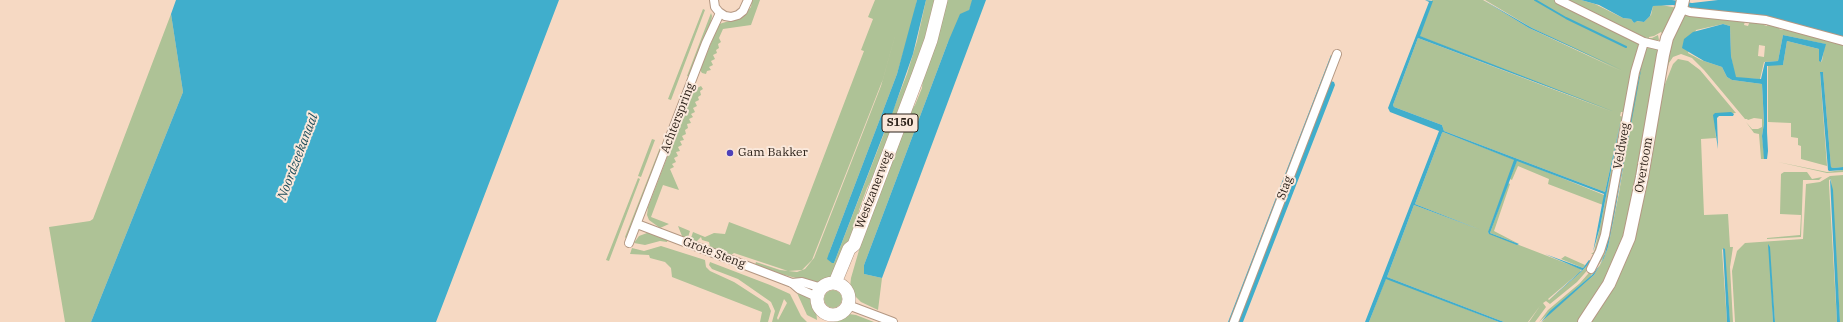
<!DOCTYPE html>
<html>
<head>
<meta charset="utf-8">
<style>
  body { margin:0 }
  canvas { display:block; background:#f6d9c3 }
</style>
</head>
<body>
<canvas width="1843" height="322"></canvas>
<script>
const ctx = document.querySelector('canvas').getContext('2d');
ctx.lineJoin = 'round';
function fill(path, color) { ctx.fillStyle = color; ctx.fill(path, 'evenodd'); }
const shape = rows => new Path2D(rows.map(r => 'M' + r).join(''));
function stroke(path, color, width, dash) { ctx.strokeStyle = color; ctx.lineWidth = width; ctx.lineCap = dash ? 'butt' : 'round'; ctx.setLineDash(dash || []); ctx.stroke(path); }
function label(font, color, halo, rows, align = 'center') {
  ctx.font = font + ' "IBM Plex Serif",serif'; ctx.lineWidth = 4; ctx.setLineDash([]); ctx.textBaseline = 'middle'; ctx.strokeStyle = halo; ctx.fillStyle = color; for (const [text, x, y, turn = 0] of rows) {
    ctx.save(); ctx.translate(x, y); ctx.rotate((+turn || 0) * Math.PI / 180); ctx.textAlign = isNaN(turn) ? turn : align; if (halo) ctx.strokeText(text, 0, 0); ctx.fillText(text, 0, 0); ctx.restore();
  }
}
fill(shape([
  [752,0,760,0,751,25,723,29,719,38,721,42,718,44,719,48,716,50,717,53,713,55,715,59,711,61,713,65,709,67,711,70,707,71,706,74,702,73,700,70,719,24,743,17,751,7],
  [875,0,905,0,883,79,812,260,802,270,788,271,734,253,731,255,710,247,709,242,702,240,701,237,696,242,682,236,678,226,690,231,688,237,691,238,693,232,705,237,714,233,725,234,729,222,790,245,864,51,861,50,873,19,868,17],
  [905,0,917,0,913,19,897,74,829,253,834,263,907,74,917,41,926,0,938,0,933,19,878,168,867,188,859,210,856,228,832,277,826,280,815,283,777,273,755,265,756,262,780,270,797,272,805,269,814,258,881,86],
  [946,0,973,0,969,10,948,42,864,265,864,274,882,278,878,310,861,302,855,296,850,287,851,278,868,219,907,117,915,105,922,88,923,76],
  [1432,0,1483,0,1529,28,1621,71,1532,28,1485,0,1555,0,1639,43,1624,112,1621,112,1620,116,1623,117,1605,228,1594,254,1591,254,1594,252,1600,227,1621,119,1605,192,1444,131,1442,125,1394,107,1393,105,1418,38,1613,112,1419,36],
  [1565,0,1581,0,1595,4,1623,18,1631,19,1634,23,1636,21,1644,22,1651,15,1653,6,1661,5,1678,8,1664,36,1661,32,1654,36,1649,37,1649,38,1652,38,1658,35,1659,40,1656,41,1645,40,1602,17,1601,20],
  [703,9,705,10,671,100,668,99],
  [711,13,712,16,711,22,690,77,687,76],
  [171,14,183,92,91,322,65,322,49,227,90,221,93,219],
  [1683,14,1745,21,1744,25,1748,26,1750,21,1765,23,1764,25,1767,26,1768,23,1779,26,1779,29,1783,30,1785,27,1840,42,1843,46,1843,167,1833,168,1831,167,1823,72,1820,73,1827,166,1801,159,1801,146,1798,145,1798,138,1791,137,1791,123,1768,122,1768,65,1783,65,1787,41,1819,49,1821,62,1822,61,1825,44,1783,35,1778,61,1764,62,1760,79,1741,78,1735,77,1731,56,1730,26,1723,24,1696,30,1688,53,1701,60,1722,67,1727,77,1732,80,1762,84,1764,123,1762,136,1764,154,1764,159,1761,159,1759,134,1754,133,1746,122,1752,129,1758,129,1762,127,1762,119,1754,118,1748,120,1747,119,1745,119,1704,70,1692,58,1681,54,1673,57,1669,63,1664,79,1669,42],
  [1759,45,1765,46,1764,57,1758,56],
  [1650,47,1657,49,1659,52,1634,205,1616,262,1580,322,1542,322,1549,314,1594,275,1604,258,1608,247,1619,193,1636,90,1610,235,1604,257,1590,277,1539,322,1548,310,1580,283,1595,266,1637,70,1645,49],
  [1678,59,1688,61,1700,70,1736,113,1714,114,1716,138,1701,139,1704,215,1728,214,1730,247,1733,247,1730,267,1733,322,1730,322,1724,248,1722,250,1727,322,1588,322,1612,285,1659,99,1673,64],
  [701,86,703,89,700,91,701,95,698,97,699,100,695,102,697,106,693,108,695,112,691,114,693,117,689,119,691,123,687,124,688,128,685,130,686,134,682,136,684,140,680,141,682,145,678,147,680,151,676,152,678,156,674,158,676,162,672,164,674,167,670,169,679,190,663,185,651,217,669,224,660,228,649,220,647,215,648,207,693,90],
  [1443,132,1515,160,1488,233,1581,269,1580,272,1548,299,1549,300,1581,272,1591,261,1591,266,1577,282,1550,304,1546,301,1543,303,1546,307,1535,322,1529,322,1540,306,1528,322,1504,322,1387,277,1414,205,1481,230,1415,204,1442,133],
  [652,139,655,140,641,177,638,176],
  [661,145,662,148,627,240,625,237],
  [1517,160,1604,195,1603,205,1548,184,1549,179,1518,166,1512,180,1510,179],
  [1778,162,1827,172,1843,170,1843,172,1827,173],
  [1784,172,1807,172,1812,179,1822,177,1819,180,1803,180,1801,237,1767,239,1767,238,1800,235,1801,215,1780,214,1781,174],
  [1843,175,1843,322,1840,322,1831,179,1829,180,1829,185,1837,322,1775,322,1769,244,1773,322,1735,322,1732,271,1737,251,1745,243,1803,239,1806,184,1820,182,1830,176],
  [638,178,640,179,609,261,606,260],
  [1508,183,1510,184,1494,231,1519,244,1490,233],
  [647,233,650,233,668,239,667,242,660,241,645,245,634,243,639,236],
  [661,246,705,260,706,267,710,271,734,282,768,304,771,311,768,322,760,322,762,312,672,277,671,268,665,262,650,258,649,255,630,254,632,248,644,251],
  [1565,256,1585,265,1583,268,1561,259],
  [710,262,770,285,790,294,801,316,807,322,772,322,775,311,771,302,738,279,712,269,709,265],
  [784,299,787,303,778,320,777,318],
  [1386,278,1499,322,1369,322],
  [792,289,812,300,816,310,817,320,807,315,797,293],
  '824 299a9 9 0 1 1 18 0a9 9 0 1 1-18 0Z',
  [849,314,856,315,874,322,832,322,837,318]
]), '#aec296');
fill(shape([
  [176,0,559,0,436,322,91,322,183,92,171,14],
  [917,0,926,0,913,54,890,120,885,130,834,263,832,263,827,259,829,253,897,74],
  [972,0,986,0,882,278,864,274,864,265,948,42,960,14,969,10],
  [1425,0,1433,1,1420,36,1615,112,1418,38,1393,105,1394,107,1442,125,1444,131,1605,192,1621,119,1600,227,1593,252,1604,194,1517,161,1490,233,1519,244,1517,245,1489,234,1488,232,1514,160,1443,132,1442,133,1415,204,1481,230,1414,205,1387,277,1504,322,1499,322,1386,279,1369,322,1365,322,1439,131,1390,112,1388,108,1429,2],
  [1483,0,1532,28,1622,70,1529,28],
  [1581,0,1672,0,1692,3,1718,0,1843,0,1843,37,1750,14,1697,10,1673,5,1653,6,1650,16,1644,22,1637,21,1634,23,1631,19,1623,18,1599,5],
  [1723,24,1730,26,1731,56,1736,77,1761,79,1765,62,1778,61,1783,35,1826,44,1821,62,1819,61,1819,49,1787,41,1783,65,1767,66,1767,132,1768,151,1767,159,1764,159,1762,136,1764,123,1762,84,1732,80,1727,77,1722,67,1704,61,1682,48,1684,39,1693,32],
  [1331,55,1333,56,1231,322,1228,322],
  [1642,65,1613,222,1608,247,1604,258,1594,275,1541,322,1550,311,1592,275,1600,265,1605,254,1619,187,1634,99],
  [1823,72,1831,167,1833,168,1843,167,1843,170,1829,171,1828,170,1820,72],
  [1331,81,1334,82,1335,85,1243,322,1237,322],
  [1731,112,1734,114,1733,116,1719,116,1717,118,1718,149,1713,115,1715,113],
  [1830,178,1833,190,1840,322,1837,322],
  [1768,244,1770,247,1775,322,1773,322],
  [1723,248,1725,249,1730,322,1727,322],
  [1545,254,1583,268,1589,260,1591,261,1581,272,1548,301,1582,270]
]), '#40aecc');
stroke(shape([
  [1535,0,1566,18,1626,47]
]), '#40aecc', 2);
const street = shape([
  [714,0,715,7,719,12,725,16,731,17,738,15,743,11,748,0],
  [1559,0,1644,42,1665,47],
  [1681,9,1690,12,1766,20,1843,41],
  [637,224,792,283,799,289,817,297],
  [629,243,706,43,720,13],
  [1591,269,1600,251,1605,235,1635,72,1644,42],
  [792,283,802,282,822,288],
  [848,305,893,322],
  [1234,322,1337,54]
]);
const secondary = shape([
  [1584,322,1609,284,1629,238,1642,177,1663,55,1667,38,1681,9,1683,0]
]);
const primary = shape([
  '817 299a16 16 0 1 1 32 0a16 16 0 1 1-32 0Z',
  [835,283,849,249,854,245,919,73,931,40,941,0]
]);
stroke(street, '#b49883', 10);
stroke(secondary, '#b49883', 14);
stroke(primary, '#b49883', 14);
stroke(street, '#fff', 8);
stroke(secondary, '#fff', 12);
stroke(primary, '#fff', 13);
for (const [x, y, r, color] of [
  [730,153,4,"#4e41b8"]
]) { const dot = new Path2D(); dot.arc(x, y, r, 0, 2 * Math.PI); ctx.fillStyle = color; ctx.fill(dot); stroke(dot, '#fae8db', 1.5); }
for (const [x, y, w] of [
  [900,123,36]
]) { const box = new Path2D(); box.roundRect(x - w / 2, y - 9, w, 18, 3); ctx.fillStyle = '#fae8db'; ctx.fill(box); stroke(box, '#2d221a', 1); }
label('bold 11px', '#2d221a', null, [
  ["S150",900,123]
]);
label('12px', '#2d221a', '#fae8db', [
  ["Achterspring",678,118,-69],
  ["Veldweg",1622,146,-80],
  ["Overtoom",1644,165,-80],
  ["Stag",1285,188,-69],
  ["Westzanerweg",874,190,-69],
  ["Grote Steng",714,253,21]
]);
label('12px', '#2d221a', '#fae8db', [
  ["Gam Bakker",738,153]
], 'left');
label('italic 13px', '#204f5c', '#fae8db', [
  ["Noordzeekanaal",298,157,-69]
]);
</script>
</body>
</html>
